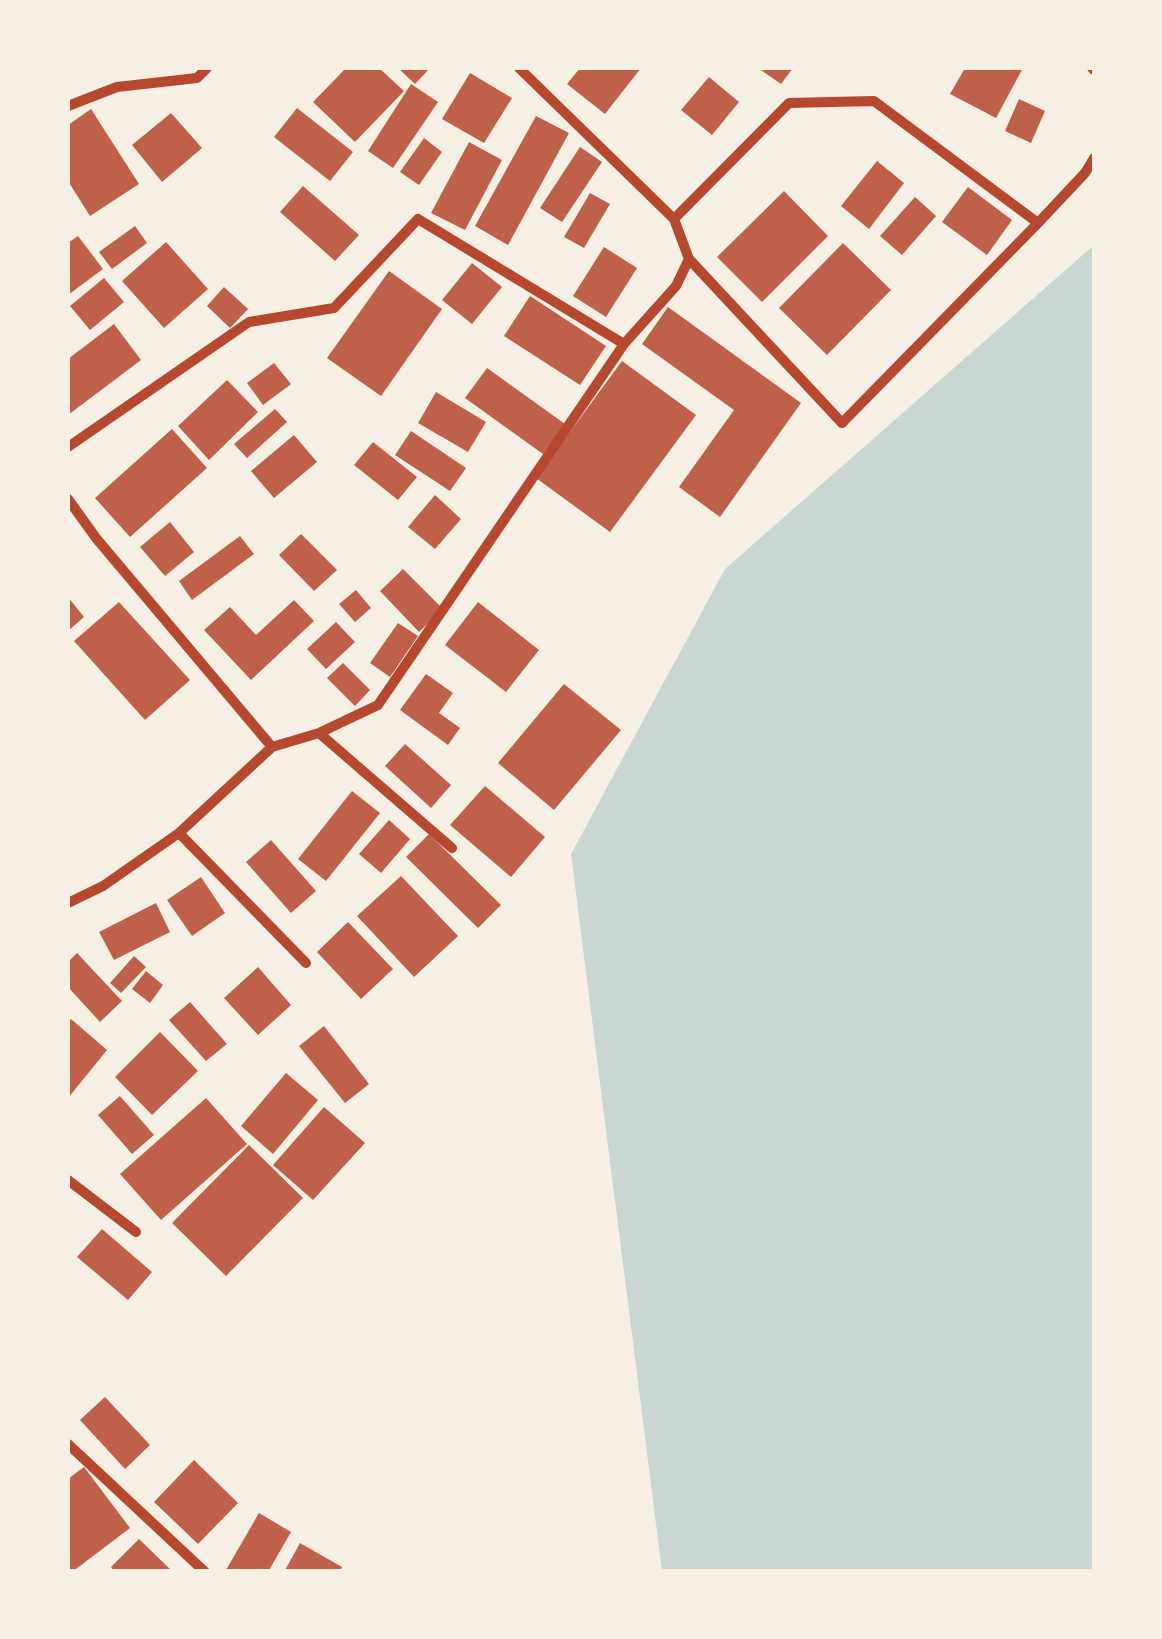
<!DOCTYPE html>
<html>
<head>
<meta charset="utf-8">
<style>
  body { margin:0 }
  #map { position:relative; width:1162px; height:1639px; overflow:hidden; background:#f6efe4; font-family:"Roboto Condensed",sans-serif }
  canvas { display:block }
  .frame { position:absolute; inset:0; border:70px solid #f6efe4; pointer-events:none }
</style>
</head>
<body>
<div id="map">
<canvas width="1162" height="1639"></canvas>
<div class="frame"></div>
</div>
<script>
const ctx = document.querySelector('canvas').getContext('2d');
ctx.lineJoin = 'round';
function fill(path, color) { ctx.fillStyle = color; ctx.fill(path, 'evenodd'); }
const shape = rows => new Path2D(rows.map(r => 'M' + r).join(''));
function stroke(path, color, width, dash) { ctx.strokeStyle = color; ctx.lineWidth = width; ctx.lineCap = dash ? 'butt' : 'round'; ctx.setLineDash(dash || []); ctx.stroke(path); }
fill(shape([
  [1094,245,1094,1571,662,1571,571,854,725,569]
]), '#c9d6d2');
fill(shape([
  [346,68,379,68,404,91,355,142,313,102],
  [398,68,430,68,415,84],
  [580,68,641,68,605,114,567,84],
  [758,68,793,68,781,84],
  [965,68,1023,68,996,118,950,94],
  [470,73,512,98,484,143,442,119],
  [709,77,739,102,712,135,681,110],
  [411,84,438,102,393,168,368,151],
  [1019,99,1045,111,1031,143,1005,131],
  [297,108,353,152,330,181,274,137],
  [91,109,139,184,90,216,68,181,68,125],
  [171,113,202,148,162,182,132,145],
  [536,116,569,133,508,245,475,226],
  [424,138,442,152,419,185,400,172],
  [469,142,502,160,465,230,431,213],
  [580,147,602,162,562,222,540,208],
  [877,161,904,183,869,229,841,206],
  [303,186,359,235,335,261,280,212],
  [968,187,1012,220,987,255,942,222],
  [784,191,828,236,762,302,717,257],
  [590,193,610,204,584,248,564,237],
  [915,197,936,216,902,255,880,236],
  [135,226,147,243,112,269,99,252],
  [78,236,103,269,68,295,68,243],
  [166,242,208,289,164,328,122,281],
  [843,243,891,290,827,355,779,308],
  [604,247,637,268,606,317,573,296],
  [472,263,502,287,472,324,442,300],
  [389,271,442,309,381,396,327,358],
  [104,278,124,302,90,330,70,306],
  [224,287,248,309,230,328,207,306],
  [530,296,606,346,580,385,504,336],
  [668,307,801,403,720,517,679,487,734,410,642,344],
  [114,324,141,360,68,415,68,359],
  [622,361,696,415,610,532,536,478],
  [274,363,291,384,263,405,247,383],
  [487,368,565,424,543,454,465,398],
  [227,380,258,412,209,460,178,426],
  [436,392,486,422,468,452,418,423],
  [275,409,287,422,247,458,234,444],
  [172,429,207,468,130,537,95,498],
  [411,431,466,468,450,491,395,455],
  [294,435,317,462,274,498,251,471],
  [373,442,417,477,398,500,354,465],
  [435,495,461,519,435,549,408,527],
  [170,522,194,552,165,576,140,547],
  [301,534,337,570,314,591,279,555],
  [240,536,254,554,192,600,179,581],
  [403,569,443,609,419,632,380,591],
  [356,590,371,608,355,622,339,604],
  [68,597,84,617,68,631],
  [294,600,314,621,251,680,204,630,230,607,256,635],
  [119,602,190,680,145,720,74,641],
  [478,602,539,650,506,692,445,645],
  [336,622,355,642,326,669,307,649],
  [398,623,418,636,390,677,370,663],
  [343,663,370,690,355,706,327,678],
  [426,674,453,693,439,713,460,728,448,745,400,710],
  [564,684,621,730,554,810,498,763],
  [405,744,451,785,431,808,385,766],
  [485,786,545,837,511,877,450,825],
  [352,791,380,813,326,881,298,859],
  [389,820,410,839,381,873,359,854],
  [429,834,501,905,478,928,406,857],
  [271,840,316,891,291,913,246,862],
  [401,876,458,936,414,977,357,916],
  [201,877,225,913,192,936,167,900],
  [156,903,170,932,114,960,99,932],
  [348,922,393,969,361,999,317,952],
  [77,953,122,1001,100,1022,68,987,68,962],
  [134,956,146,967,121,993,110,983],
  [258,967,291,1005,258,1035,224,998],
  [146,971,163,985,150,1003,132,989],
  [190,1002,227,1044,206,1061,169,1020],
  [71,1019,107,1050,68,1098,68,1023],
  [324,1026,369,1084,345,1103,299,1046],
  [160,1032,198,1071,152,1115,115,1077],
  [286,1073,318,1100,273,1154,241,1126],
  [120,1096,154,1135,132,1154,98,1115],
  [206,1098,247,1144,161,1220,120,1174],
  [324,1107,365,1143,313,1200,273,1165],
  [249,1145,303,1198,226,1276,172,1223],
  [102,1229,152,1272,128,1300,77,1257],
  [105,1397,150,1445,125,1469,80,1420],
  [194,1460,238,1503,198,1544,154,1502],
  [84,1467,130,1528,72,1572,68,1572,68,1479],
  [259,1513,291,1532,268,1572,229,1572,226,1570],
  [139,1539,173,1572,115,1572,111,1567],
  [300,1543,342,1567,340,1572,284,1572]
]), '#bf614a');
stroke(shape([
  [1092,68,1094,70],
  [68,106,117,87,197,78,207,68],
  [674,219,789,103,874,101,1038,223],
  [689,259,842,423,1038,223,1085,173,1094,158],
  [68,447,249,322,334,308,418,219,624,344],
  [68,499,96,538,272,747,179,833,103,886,68,903],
  [319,733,452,848],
  [272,747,319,733,378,705,624,344,676,286,689,259,674,219,519,68],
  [179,833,306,963],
  [68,1180,136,1232],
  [68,1444,205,1572]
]), '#b5482f', 10);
</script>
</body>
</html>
